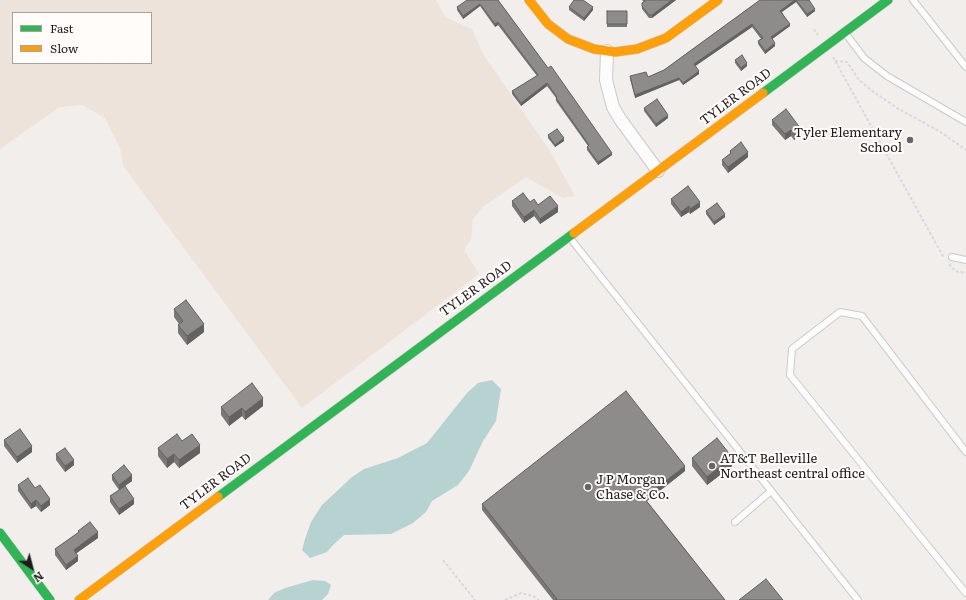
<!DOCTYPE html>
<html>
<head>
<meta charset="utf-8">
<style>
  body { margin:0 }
  #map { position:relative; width:966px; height:600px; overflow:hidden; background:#f1eeec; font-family:Literata,serif }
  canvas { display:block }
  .legend { position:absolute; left:12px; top:12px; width:140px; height:52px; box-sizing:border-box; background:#fffcf9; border:1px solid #a5a2a0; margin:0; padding:5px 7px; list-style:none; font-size:12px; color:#1d1c1b }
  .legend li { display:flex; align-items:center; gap:8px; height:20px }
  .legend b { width:20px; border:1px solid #a5a2a0 }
  .north { position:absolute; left:12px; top:548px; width:40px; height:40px; -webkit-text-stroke:3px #fffcf9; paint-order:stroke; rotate:144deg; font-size:11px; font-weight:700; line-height:16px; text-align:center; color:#1d1c1b }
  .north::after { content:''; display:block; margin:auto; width:14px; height:18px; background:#1d1c1b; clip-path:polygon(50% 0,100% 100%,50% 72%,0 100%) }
</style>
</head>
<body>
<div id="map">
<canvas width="966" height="600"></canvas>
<ul class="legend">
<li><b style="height:5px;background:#30b455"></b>Fast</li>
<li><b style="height:5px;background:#ff9f0a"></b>Slow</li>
</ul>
<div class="north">N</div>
</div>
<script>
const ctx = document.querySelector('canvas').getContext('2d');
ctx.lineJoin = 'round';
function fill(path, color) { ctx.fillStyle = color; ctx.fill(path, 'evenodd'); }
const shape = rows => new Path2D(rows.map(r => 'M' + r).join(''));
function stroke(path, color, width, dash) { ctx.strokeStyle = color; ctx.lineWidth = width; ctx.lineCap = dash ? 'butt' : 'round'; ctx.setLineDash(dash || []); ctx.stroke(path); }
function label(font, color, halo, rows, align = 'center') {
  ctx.font = font + ' Literata,serif'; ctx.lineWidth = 4; ctx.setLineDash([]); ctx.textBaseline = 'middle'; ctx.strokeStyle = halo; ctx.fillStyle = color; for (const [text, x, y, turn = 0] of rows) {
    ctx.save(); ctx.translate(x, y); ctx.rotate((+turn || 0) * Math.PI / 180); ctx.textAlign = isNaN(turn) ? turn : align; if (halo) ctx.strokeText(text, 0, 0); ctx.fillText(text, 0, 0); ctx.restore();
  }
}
fill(shape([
  [0,0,436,0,445,17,472,29,483,54,550,151,575,196,563,198,526,177,483,207,473,219,471,239,464,250,479,274,302,408,124,167,120,148,105,118,82,105,60,107,0,149],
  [13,13,151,13,151,63,13,63]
]), '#eee3da');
fill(shape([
  [492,380,501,389,496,421,483,441,469,471,458,485,432,501,426,512,413,523,391,534,344,535,333,545,327,552,310,558,302,550,305,539,311,522,322,505,352,477,364,469,398,458,427,443,467,393,478,383],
  [313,580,325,581,331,585,328,594,322,600,268,600,274,593,285,588]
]), '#b6d3d1');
const lane = shape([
  [913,0,966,67],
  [846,34,864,58,887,76,966,122],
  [570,238,858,600],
  [952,257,966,260],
  [966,452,862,316,840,312,792,349,790,375,966,593],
  [735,522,771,491]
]);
const street = shape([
  [607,51,606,80,613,107,620,119,658,171]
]);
const fast = shape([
  [763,93,888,0],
  [218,497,574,233],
  [0,533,50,600]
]);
const slow = shape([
  [529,0,548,24,568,39,594,49,615,52,637,49,666,38,718,0],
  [574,233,763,93],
  [79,600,218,497]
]);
stroke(lane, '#cccac9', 8);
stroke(street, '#cccac9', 14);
stroke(fast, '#cccac9', 10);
stroke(slow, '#cccac9', 10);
stroke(shape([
  [814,29,818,35],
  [833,57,944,258],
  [835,61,847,62,859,80,871,90,897,108,939,131,966,150],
  [949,264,955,271,966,273],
  [443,560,475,600],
  [505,600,521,593,533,596,539,600]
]), '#d9d9d8', 2, [3, 2]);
stroke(lane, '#fdfcfc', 6);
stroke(street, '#fdfcfc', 12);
stroke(fast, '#30b455', 9);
stroke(slow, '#ff9f0a', 9);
fill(shape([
  [498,0,612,155,598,165,587,150,587,147,588,146,556,101,556,98,547,86,521,106,512,94,512,91,537,76,498,25,495,27,480,6,463,19,457,10,457,7],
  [642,0,676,0,652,18,649,18,642,9,642,3,644,2],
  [760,0,809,0,815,11,807,17,796,2,782,12,790,26,772,39,775,46,765,54,758,44,758,41,761,39,752,27,695,66,699,74,683,85,679,80,635,98,630,79,630,76,648,77,664,70],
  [569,7,593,10,584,21,569,10],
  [607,11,627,11,627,27,607,27],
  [735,60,747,66,741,71,735,63],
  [644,108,668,118,656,127,644,111],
  [772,120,801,134,794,140,791,136,785,140,772,125],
  [548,135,564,141,555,147,548,138],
  [730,151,748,157,728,173,722,165,722,160,730,154],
  [671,199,700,207,690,214,689,212,681,217,671,204],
  [512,201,530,202,558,212,540,224,534,216,524,223,512,206],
  [706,211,725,217,714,225,706,214],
  [174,309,204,332,187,345,178,333,178,325,179,324,174,317],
  [263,406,245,420,242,416,229,426,221,415,221,407],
  [4,440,32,452,17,463,4,446],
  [182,441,200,453,179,468,174,462,167,468,158,456,158,448],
  [56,454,74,465,65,472,56,460],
  [692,458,732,466,707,485,692,466],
  [685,471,647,501,725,600,553,600,482,510,482,504],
  [112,475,132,481,125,486,134,504,119,515,110,502,110,496,119,490,112,480],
  [18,485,35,488,50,505,41,512,36,506,31,509,18,491],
  [78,531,98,538,76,553,78,561,66,570,55,555,55,549,78,533]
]), '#797877');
fill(shape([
  [672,0,676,0,652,18,652,15],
  [795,0,796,0,796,2,780,13,780,11],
  [480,4,480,6,463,19,463,16],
  [593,7,593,10,584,21,584,18],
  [815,9,815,11,807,17,807,14],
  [498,22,498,25,495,27,495,24],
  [752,24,752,27,694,67,694,64],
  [790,24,790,26,771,40,771,37],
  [775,43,775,46,765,54,765,51],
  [747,63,747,66,741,71,741,68],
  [699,71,699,74,683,85,683,83],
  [679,78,679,80,635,98,635,95],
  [547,83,547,86,521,106,521,103],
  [668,115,668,118,656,127,656,124],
  [801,129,801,134,794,140,794,134],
  [791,130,791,136,785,140,785,134],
  [564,138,564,141,555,147,555,145],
  [748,152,748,157,728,173,728,167],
  [612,153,612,155,598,165,598,162],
  [700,202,700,207,690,214,690,209],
  [558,206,558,212,540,224,540,219],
  [689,206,689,212,681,217,681,212],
  [534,210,534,216,524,223,524,217],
  [725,214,725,217,714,225,714,222],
  [204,324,204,332,187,345,187,336],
  [263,398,263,406,245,420,245,412],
  [242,408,242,416,229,426,229,417],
  [200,445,200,453,179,468,179,460],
  [32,446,32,452,17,463,17,457],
  [174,454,174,462,167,468,167,459],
  [732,457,732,466,707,485,707,477],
  [74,460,74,465,65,472,65,466],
  [685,466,685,471,644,503,644,498],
  [132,475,132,481,119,490,119,485],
  [50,499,50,505,41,512,41,506],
  [134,499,134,504,119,515,119,509],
  [36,500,36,506,31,509,31,504],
  [98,532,98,538,74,555,74,550],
  [78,556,78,561,66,570,66,565]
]), '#636261');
const building = shape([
  [467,0,498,0,548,68,551,66,612,153,598,162,587,147,589,145,556,98,557,97,547,83,521,103,512,91,538,75,498,22,495,24,480,4,463,16,457,7,467,0],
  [574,0,583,0,593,7,584,18,569,7,574,0],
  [644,0,672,0,652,15,649,15,642,6,642,3,645,1,644,0],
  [760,0,795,0,780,11,790,24,771,37,775,43,765,51,758,41,763,38,752,24,694,64,699,71,683,83,679,78,635,95,630,76,646,72,648,77,664,70,760,0],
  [796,0,809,0,815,9,807,14,796,0],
  [607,11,627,11,627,24,607,24,607,11],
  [742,55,747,63,741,68,735,60,742,55],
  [657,99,668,115,656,124,644,108,657,99],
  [786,109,801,129,794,134,791,130,785,134,772,120,786,109],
  [557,129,564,138,555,145,548,135,557,129],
  [741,142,748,152,728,167,722,160,731,153,730,151,741,142],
  [688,186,700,202,690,209,689,206,681,212,671,199,688,186],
  [523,193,530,202,534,199,538,205,550,196,558,206,540,219,534,210,524,217,512,201,523,193],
  [717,203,725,214,714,222,706,211,717,203],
  [186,300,204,324,187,336,178,325,183,321,174,309,186,300],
  [252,383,263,398,245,412,242,408,229,417,221,407,252,383],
  [626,391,685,466,644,498,725,600,555,600,557,599,482,504,626,391],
  [20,429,32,446,17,457,4,440,20,429],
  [177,434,182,441,192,434,200,445,179,460,174,454,167,459,158,448,177,434],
  [717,438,732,457,707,477,692,458,717,438],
  [65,448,74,460,65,466,56,454,65,448],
  [124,465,132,475,119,485,112,475,124,465],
  [28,478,35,488,40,485,50,499,41,506,36,500,31,504,18,485,28,478],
  [125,486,134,499,119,509,110,496,125,486],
  [90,522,98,532,74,550,78,556,66,565,55,549,79,532,78,531,90,522],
  [766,579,783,600,739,600,766,579]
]);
fill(building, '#8d8c8a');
stroke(building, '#636261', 1);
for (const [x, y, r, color] of [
  [910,140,4,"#676664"],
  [712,466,4,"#676664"],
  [588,487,4,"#676664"]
]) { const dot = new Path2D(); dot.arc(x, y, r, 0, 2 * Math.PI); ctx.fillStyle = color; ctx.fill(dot); stroke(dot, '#fffcf9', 1.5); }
label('13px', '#1d1c1b', '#fffcf9', [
  ["TYLER ROAD",736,97,-37],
  ["TYLER ROAD",476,289,-36],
  ["TYLER ROAD",216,482,-37]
]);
label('13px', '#1d1c1b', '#fffcf9', [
  ["Tyler Elementary",902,133,"right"],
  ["School",902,148,"right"],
  ["AT&T Belleville",720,459],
  ["Northeast central office",720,474],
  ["J P Morgan",596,480],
  ["Chase & Co.",596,495]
], 'left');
</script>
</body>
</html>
